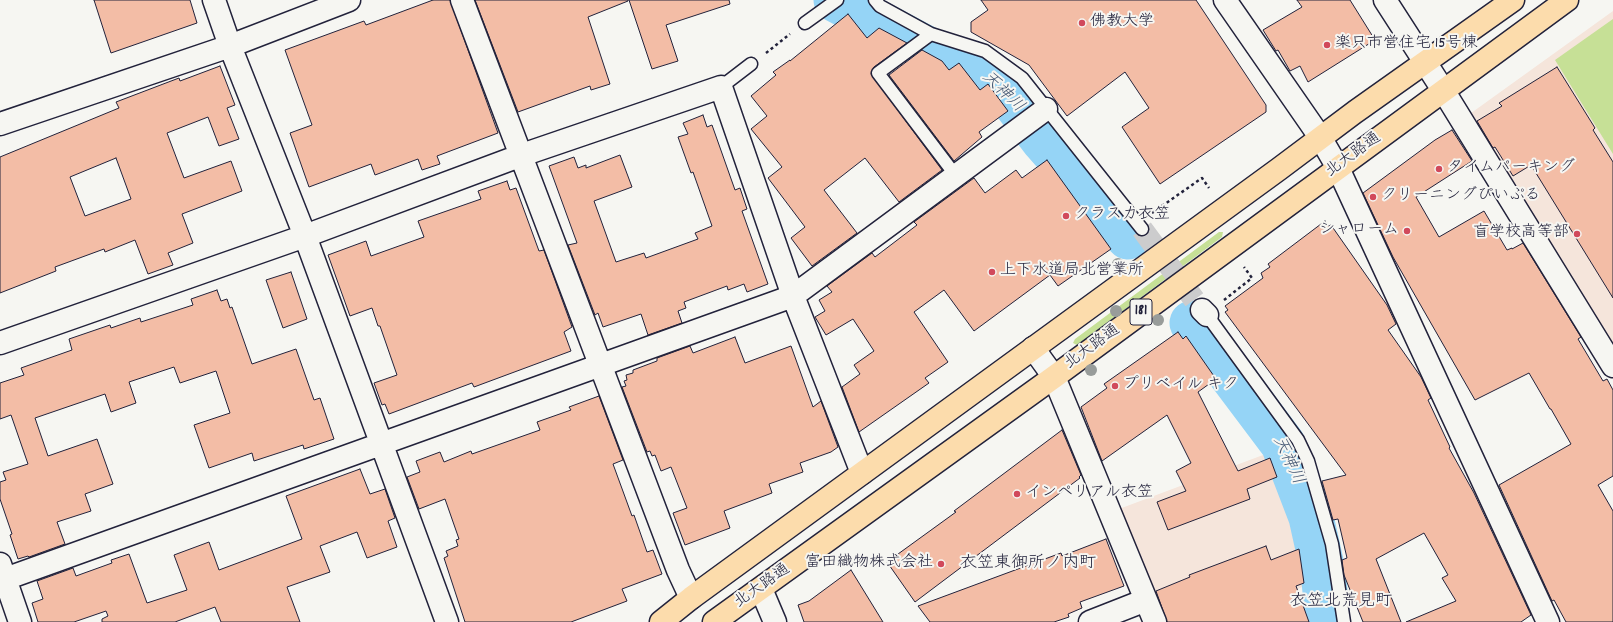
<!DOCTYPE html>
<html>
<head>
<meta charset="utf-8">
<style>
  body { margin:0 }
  canvas { display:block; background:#f6f6f2 }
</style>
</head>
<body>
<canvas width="1613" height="622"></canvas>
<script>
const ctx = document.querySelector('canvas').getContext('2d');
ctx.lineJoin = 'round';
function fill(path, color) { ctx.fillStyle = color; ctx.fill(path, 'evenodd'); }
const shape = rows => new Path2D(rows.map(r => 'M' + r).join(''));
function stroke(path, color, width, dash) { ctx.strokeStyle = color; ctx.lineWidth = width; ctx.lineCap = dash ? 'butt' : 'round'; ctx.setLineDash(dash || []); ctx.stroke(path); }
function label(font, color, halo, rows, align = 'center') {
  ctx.font = font + ' Dekko,"Klee One",sans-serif'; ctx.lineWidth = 4; ctx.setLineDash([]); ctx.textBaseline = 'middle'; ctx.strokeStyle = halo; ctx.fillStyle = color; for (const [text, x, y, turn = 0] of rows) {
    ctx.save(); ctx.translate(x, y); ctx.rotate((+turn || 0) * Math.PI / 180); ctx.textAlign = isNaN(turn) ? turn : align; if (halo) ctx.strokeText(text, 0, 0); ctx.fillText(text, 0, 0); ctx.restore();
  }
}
fill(shape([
  [1613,11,1613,353,1467,116],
  [1271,452,1280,470,1294,514,1301,547,1305,586,1213,622,1165,622,1119,509]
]), '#f5e5db');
fill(shape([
  [1613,19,1613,154,1555,60],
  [1219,232,1223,232,1222,237,1077,345,1073,343,1075,339]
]), '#c6e096');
stroke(shape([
  [836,0,928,49,975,67,1012,99,1044,141,1128,237],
  [1192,323,1283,444,1311,517,1323,571,1328,622]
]), '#95d4f6', 45);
const building = shape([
  [94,0,190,0,197,23,111,53,94,0],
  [433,0,450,0,498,133,437,156,440,164,422,170,418,159,375,175,371,164,309,187,290,133,312,125,285,50,364,21,366,25,433,0],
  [475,0,628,0,628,1,588,17,610,84,591,90,590,86,518,112,475,0],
  [629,0,729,0,730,4,666,25,678,61,652,69,629,0],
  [981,0,1196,0,1266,105,1266,112,1160,184,1122,127,1149,108,1125,72,1067,116,1029,65,971,32,971,22,988,10,981,0],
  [1297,0,1350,0,1375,40,1308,82,1300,66,1290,71,1278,50,1276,51,1263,30,1302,7,1297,0],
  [848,14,867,38,879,28,907,43,874,67,871,74,942,170,899,202,865,158,824,190,857,233,812,266,791,238,805,227,768,178,782,167,751,129,767,116,751,96,776,75,773,72,790,60,790,61,848,14],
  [922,50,942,61,949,70,959,63,980,90,988,84,1008,111,979,132,982,137,954,161,889,75,922,50],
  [220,66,235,105,227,108,239,139,219,146,208,117,167,133,184,178,231,161,242,191,182,214,193,243,168,253,173,265,148,274,135,240,105,252,104,249,55,267,56,271,0,293,0,157,119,108,116,102,179,78,180,81,220,66],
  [116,158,131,199,85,216,70,177,116,158],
  [1557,67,1595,128,1593,130,1613,162,1613,298,1531,165,1513,176,1495,147,1493,148,1477,121,1502,106,1499,103,1557,67],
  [703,115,707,127,712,125,735,190,740,188,747,209,742,211,768,284,747,292,744,284,728,290,727,286,684,302,686,308,678,311,682,323,648,335,641,314,603,327,598,313,595,315,568,245,577,243,549,166,574,157,578,168,586,165,586,168,620,155,632,187,594,201,616,262,644,253,646,258,698,239,695,233,712,226,693,172,691,173,678,137,688,134,683,123,703,115],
  [1452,130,1472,161,1416,197,1439,237,1484,211,1507,250,1512,248,1512,249,1523,243,1581,337,1578,339,1603,381,1607,379,1613,390,1613,476,1598,485,1613,511,1613,622,1566,622,1554,600,1552,601,1499,485,1571,444,1551,409,1550,409,1529,373,1475,400,1393,257,1363,193,1435,140,1452,130],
  [1047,160,1111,249,1058,286,1050,275,974,331,944,290,914,312,948,362,925,378,929,383,859,432,842,387,860,374,854,365,874,351,853,319,826,335,815,317,825,311,819,300,832,292,827,286,872,253,875,257,917,225,914,222,974,178,985,193,1016,170,1022,178,1047,160],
  [507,181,510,190,516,188,539,251,544,250,572,327,564,332,571,351,474,387,472,383,389,414,385,404,382,405,374,383,397,375,380,326,378,326,372,308,350,316,328,255,366,241,371,256,424,237,418,221,481,199,478,191,507,181],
  [1325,221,1328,226,1331,225,1387,305,1396,324,1388,330,1421,377,1431,398,1428,400,1450,447,1449,448,1474,493,1531,615,1521,622,1406,622,1456,601,1442,578,1448,575,1424,533,1376,559,1401,622,1363,622,1344,575,1342,560,1347,558,1338,519,1333,520,1322,481,1346,475,1225,312,1228,310,1225,306,1263,278,1261,273,1270,267,1268,264,1325,221],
  [291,272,307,319,283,328,266,280,291,272],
  [217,290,221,301,227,299,230,308,232,307,252,364,296,349,314,400,320,398,334,439,304,449,303,445,254,461,252,453,209,468,194,425,230,413,216,371,180,383,174,367,129,382,136,403,111,412,105,394,35,418,48,456,97,439,113,484,85,494,91,511,57,522,65,544,29,557,28,556,18,559,10,535,12,534,0,499,0,482,6,480,3,472,28,464,11,415,0,419,0,383,24,375,21,368,72,350,69,339,110,325,111,328,140,318,141,322,193,305,191,299,217,290],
  [1178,332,1183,339,1186,336,1216,379,1198,392,1238,471,1270,458,1277,477,1247,489,1250,499,1168,530,1157,502,1186,491,1176,471,1191,463,1167,415,1102,461,1081,407,1107,388,1104,384,1178,332],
  [735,337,745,363,791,346,813,407,821,401,838,447,831,452,800,463,803,472,769,484,772,493,724,511,730,528,685,545,673,513,687,508,671,467,661,471,655,455,652,456,650,451,647,452,622,387,626,386,624,381,627,380,626,375,633,373,633,370,657,361,657,358,690,346,693,353,735,337],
  [599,396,623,460,613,464,632,516,634,515,647,552,653,550,662,574,622,589,627,601,571,622,465,622,444,558,448,556,446,551,458,546,456,540,459,539,445,499,419,509,407,477,420,472,416,461,440,452,444,462,471,451,472,454,540,430,537,422,571,410,569,407,599,396],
  [1062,430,1081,475,1079,477,1080,478,915,602,887,562,956,512,954,511,1062,430],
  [360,469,370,494,385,489,395,518,388,521,397,547,367,558,357,532,320,546,330,572,287,587,300,622,221,622,215,607,175,622,102,622,102,619,108,616,106,611,74,622,38,622,32,603,43,599,37,581,73,568,76,576,112,563,111,560,129,554,147,603,187,590,174,555,209,542,219,570,302,539,286,496,360,469],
  [1106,539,1124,586,1080,602,1082,608,1068,614,1069,617,1054,622,930,622,918,606,1061,553,1062,556,1106,539],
  [1266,546,1271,560,1299,549,1304,583,1296,586,1309,622,1167,622,1156,591,1190,577,1189,575,1266,546],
  [851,570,883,622,804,622,798,605,809,601,851,570]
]);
fill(building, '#f3bda6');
stroke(building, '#22223b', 1);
stroke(shape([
  [1142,229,1202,310]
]), '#cccccd', 22, [22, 11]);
const service = shape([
  [875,0,880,6,931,34,985,51,1022,78,1142,229],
  [805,23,837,0],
  [931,34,878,73,956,176],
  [721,87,751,64],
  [1207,315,1298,440,1308,461,1332,544,1344,622]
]);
const minor = shape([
  [214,0,230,46,305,236,447,622],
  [462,0,678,570,691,598],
  [1225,0,1320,137,1338,168,1548,622],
  [1385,0,1443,90,1613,366],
  [0,124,230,46,349,0],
  [1202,310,1207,315],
  [0,343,305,236,522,155,721,87,793,296,862,473],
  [1033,348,1054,377,1155,622],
  [0,564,20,622],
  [5,579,793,296,1046,109],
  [761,589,775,622],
  [1090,622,1146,600]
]);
const primary = shape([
  [661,622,691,598,1279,169,1355,112,1513,0],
  [714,622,1054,377,1567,0]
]);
stroke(service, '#22223b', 15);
stroke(minor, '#22223b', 25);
stroke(primary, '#22223b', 25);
stroke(shape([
  [766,53,790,34],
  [1152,213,1202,178,1209,188],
  [1224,300,1252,278,1244,267]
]), '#22223b', 2.5, [3, 3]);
stroke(service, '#f6f6f2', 12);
stroke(minor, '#f6f6f2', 22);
stroke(primary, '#fcdcac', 22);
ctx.fillStyle = '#989c9a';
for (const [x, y] of [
  [1118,264],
  [1116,311],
  [1158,320],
  [1091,370]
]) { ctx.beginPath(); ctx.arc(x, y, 6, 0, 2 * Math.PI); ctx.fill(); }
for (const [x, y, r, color] of [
  [1082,23,4,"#d1495b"],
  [1327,45,4,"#d1495b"],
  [1439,169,4,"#d1495b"],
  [1373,197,4,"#d1495b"],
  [1066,216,4,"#d1495b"],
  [1407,231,4,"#d1495b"],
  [1577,234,4,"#d1495b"],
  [992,272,4,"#d1495b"],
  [1115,386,4,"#d1495b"],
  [1017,494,4,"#d1495b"],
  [941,564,4,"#d1495b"]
]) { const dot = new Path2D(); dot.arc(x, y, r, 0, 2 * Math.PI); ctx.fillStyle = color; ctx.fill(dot); stroke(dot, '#f6f6f2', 1.5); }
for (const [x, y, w] of [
  [1141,312,22]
]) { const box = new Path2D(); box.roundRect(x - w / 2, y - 13, w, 26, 3); ctx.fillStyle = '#f6f6f2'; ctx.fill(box); stroke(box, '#22223b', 1); }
label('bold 15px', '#22223b', null, [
  ["181",1141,312]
]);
label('16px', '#22223b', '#f6f6f2', [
  ["佛教大学",1090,23],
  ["楽只市営住宅 15号棟",1335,45],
  ["タイムパーキング",1447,169],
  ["クリーニングぴいぷる",1381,197],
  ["クラスカ衣笠",1074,216],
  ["シャローム",1399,231,"right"],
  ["盲学校高等部",1569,234,"right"],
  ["上下水道局北営業所",1000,272],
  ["プリベイル キク",1123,386],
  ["インペリアル衣笠",1025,494],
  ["富田織物株式会社",933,564,"right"]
], 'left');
label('16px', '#22223b', '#f6f6f2', [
  ["北大路通",1354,156,-36],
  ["北大路通",1093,348,-36],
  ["北大路通",763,587,-35]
]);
label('italic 17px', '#445773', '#f6f6f2', [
  ["天神川",1002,93,44],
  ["天神川",1287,461,65]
]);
label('17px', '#22223b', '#f6f6f2', [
  ["衣笠東御所ノ内町",1028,565],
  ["衣笠北荒見町",1341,603]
]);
</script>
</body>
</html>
